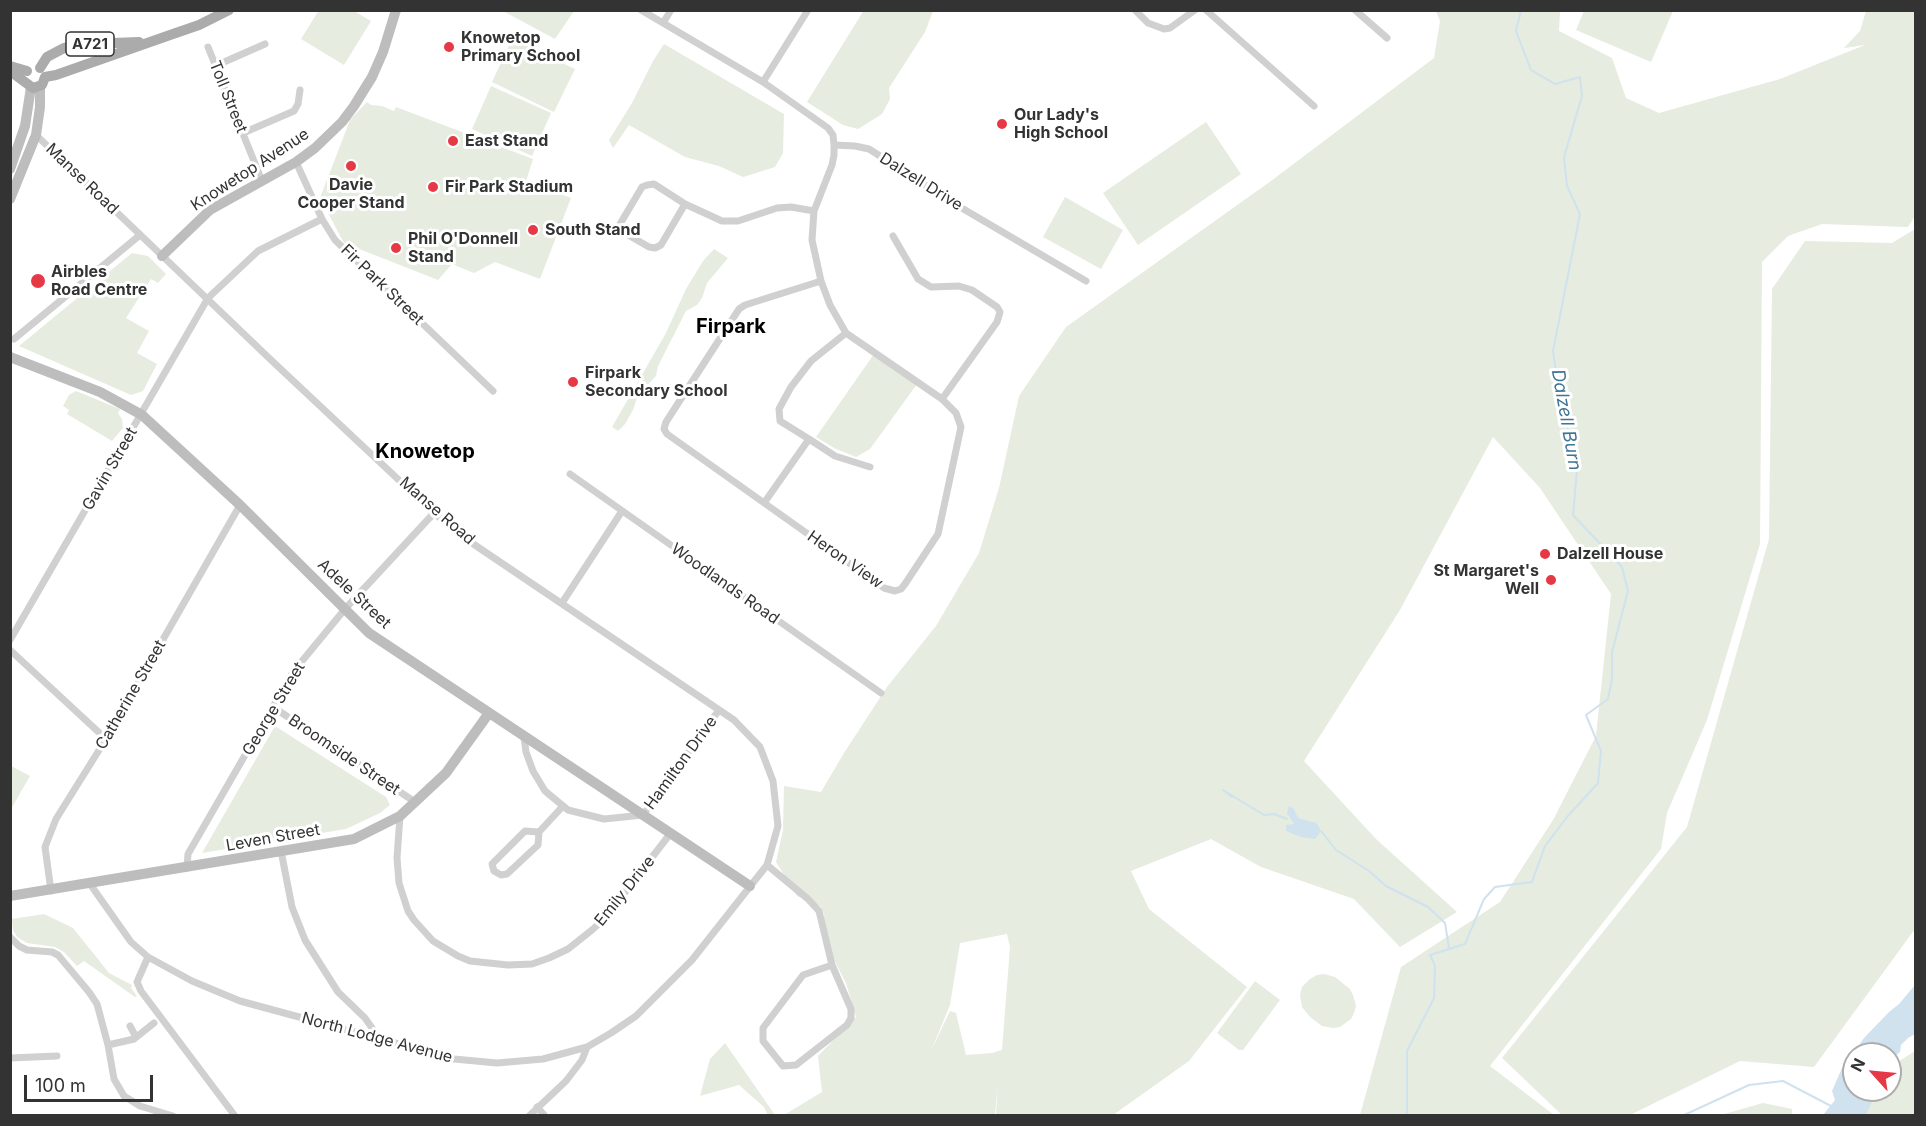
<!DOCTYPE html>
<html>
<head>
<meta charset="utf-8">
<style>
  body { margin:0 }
  #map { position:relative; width:1926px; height:1126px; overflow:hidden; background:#fff; font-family:Inter,sans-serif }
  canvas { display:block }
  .frame { position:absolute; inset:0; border:12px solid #333; pointer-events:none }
  .north { position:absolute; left:1842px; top:1042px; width:60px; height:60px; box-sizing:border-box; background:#fff; border:2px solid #adadad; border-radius:50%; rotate:297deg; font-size:16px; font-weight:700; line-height:24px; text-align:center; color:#333 }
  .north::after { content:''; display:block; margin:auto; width:21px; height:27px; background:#e63946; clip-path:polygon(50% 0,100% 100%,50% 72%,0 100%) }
  .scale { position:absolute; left:24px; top:1075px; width:129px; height:27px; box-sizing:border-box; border:3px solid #333; border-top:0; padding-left:8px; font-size:18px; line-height:21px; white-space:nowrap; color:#333; -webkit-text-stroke:4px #fff; paint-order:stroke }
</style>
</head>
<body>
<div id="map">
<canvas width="1926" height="1126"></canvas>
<div class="frame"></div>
<div class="north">N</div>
<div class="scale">100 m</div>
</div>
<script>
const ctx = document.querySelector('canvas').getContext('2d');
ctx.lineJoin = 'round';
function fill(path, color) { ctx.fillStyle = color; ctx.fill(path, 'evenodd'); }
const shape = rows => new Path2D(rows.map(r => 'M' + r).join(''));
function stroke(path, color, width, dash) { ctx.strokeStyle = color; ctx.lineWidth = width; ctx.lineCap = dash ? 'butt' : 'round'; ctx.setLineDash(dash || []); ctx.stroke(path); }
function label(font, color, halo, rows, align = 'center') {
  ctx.font = font + ' Inter,sans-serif'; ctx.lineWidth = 6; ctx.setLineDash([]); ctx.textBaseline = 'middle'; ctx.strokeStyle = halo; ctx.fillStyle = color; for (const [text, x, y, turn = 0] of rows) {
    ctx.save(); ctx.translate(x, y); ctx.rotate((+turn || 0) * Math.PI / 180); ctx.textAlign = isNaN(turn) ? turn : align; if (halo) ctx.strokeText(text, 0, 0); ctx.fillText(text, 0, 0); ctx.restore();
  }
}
fill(shape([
  [319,10,354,11,371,21,344,65,301,39],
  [864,10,933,11,925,32,889,88,890,99,882,114,858,129,843,125,807,102],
  [503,11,574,11,555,39],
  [1436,11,1560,11,1559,31,1612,58,1626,98,1659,113,1780,79,1865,45,1844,48,1860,31,1866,11,1915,11,1915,216,1908,227,1822,224,1788,236,1762,262,1760,544,1707,720,1667,813,1661,849,1490,1066,1554,1115,1360,1115,1401,967,1500,902,1553,820,1596,736,1611,594,1540,488,1493,437,1400,610,1304,761,1376,839,1457,912,1400,947,1354,899,1261,867,1211,839,1131,871,1149,909,1247,987,1189,1061,1113,1115,996,1115,998,1082,995,1115,784,1115,822,1092,818,1056,856,1017,846,983,823,939,824,914,820,906,797,896,776,862,783,830,784,786,821,792,844,753,887,687,936,626,979,553,999,488,1019,396,1066,327,1271,181,1434,58,1440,21],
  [1007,934,1010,947,1002,1050,992,1053,966,1055,956,1013,950,1011,931,1051,950,1005,960,943],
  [1584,11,1584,10,1673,11,1651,62,1576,30],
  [512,39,575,69,554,112,492,82],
  [664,44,784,114,783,153,775,167,743,177,719,166,685,157,629,125,613,148,609,140,632,103,653,61],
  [491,86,551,113,532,156,472,129],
  [367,102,371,105,382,106,394,111,396,107,533,159,526,181,571,198,540,279,495,262,474,273,452,264,438,280,344,243,320,198,350,120],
  [1206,122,1241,174,1138,245,1103,193],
  [1065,197,1123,230,1101,269,1043,237],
  [1915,229,1915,929,1814,1067,1740,1061,1630,1115,1562,1115,1502,1058,1687,827,1769,539,1772,289,1805,241,1892,243],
  [714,249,728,258,707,283,702,298,697,305,686,311,658,366,656,376,638,395,633,410,625,424,618,431,612,427,666,333,686,289,703,261],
  [132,253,148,256,166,274,158,283,151,279,126,318,149,331,137,353,157,364,143,391,131,395,19,346],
  [874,354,917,384,870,449,856,457,834,448,816,437],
  [76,391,120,409,118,413,122,419,123,428,112,441,67,414,69,410,63,406,69,395],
  [275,726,386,797,390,805,380,813,346,829,202,853],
  [11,766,30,776,11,809],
  [44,914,73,928,109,973,132,985,131,988,137,996,135,997,84,961,77,966,64,952,55,947,27,943,17,937,13,930,12,919],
  [1317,975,1324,974,1335,977,1350,989,1353,995,1356,1006,1354,1013,1351,1019,1340,1027,1333,1028,1322,1026,1310,1017,1302,1007,1300,995,1302,987,1310,979],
  [1255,981,1280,1000,1243,1050,1239,1050,1217,1033],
  [725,1043,775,1115,768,1115,764,1107,739,1085,700,1096,710,1059],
  [1915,1051,1915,1115,1865,1116,1876,1090,1890,1090,1890,1067],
  [1763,1103,1792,1109,1792,1115,1721,1115]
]), '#e6ecdf');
fill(shape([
  [1289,806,1294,809,1298,818,1317,823,1321,831,1315,839,1301,837,1286,831,1286,825,1294,824,1287,813],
  [1915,985,1915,1034,1908,1038,1901,1045,1900,1052,1890,1061,1890,1054,1854,1054,1854,1090,1877,1090,1866,1115,1823,1115,1835,1100,1832,1091,1842,1068,1864,1038,1889,1012,1899,1004]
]), '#cfe2ee');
stroke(shape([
  [1232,797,1223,790,1264,815,1274,814,1287,819],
  [1321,831,1336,850,1369,871,1386,886,1428,907,1445,923,1449,948],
  [1407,1116,1407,1051,1434,998,1435,966,1430,955,1465,944,1484,899,1495,887,1532,882,1545,846,1567,817,1598,783,1601,751,1586,715,1608,699,1612,679,1612,652,1628,591,1622,567,1573,515,1577,470,1559,393,1553,351,1580,214,1567,186,1564,157,1582,96,1580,77,1555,84,1531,70,1516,31,1521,10],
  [1682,1116,1749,1085,1783,1081,1831,1106]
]), '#cfe2ee', 2);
stroke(shape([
  [641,10,763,82,828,128,833,135,834,145,855,146,869,149,960,207,1086,281],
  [1135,10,1148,23,1164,29,1170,28,1195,10],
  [1206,10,1314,106],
  [1355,10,1387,38],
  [663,23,671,10],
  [208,47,262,181],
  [215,66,265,44],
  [763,82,808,10],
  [243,133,294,111,298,104,300,90],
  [36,135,270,359,434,513,463,537,734,720,760,747,773,781,778,826,767,865,692,960,636,1016,611,1033,587,1047,543,1059,497,1063,454,1059,240,1001,192,981,148,957,131,942,90,884],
  [296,162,322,219,335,240,493,391],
  [685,204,661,245,655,248,649,247,623,232,620,228,620,224,642,187,647,185,654,184,685,204,722,221,738,221,777,208,791,207,814,211],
  [893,236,918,279,931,287,959,286,972,290,997,307,1000,312,997,322,942,399],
  [821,281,745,305,739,309,666,422,664,429,667,434,884,588,895,591,901,589,905,584,938,534,961,427,956,413,942,399,846,333,830,305,821,281,812,240,814,211,832,165,834,155,834,145],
  [14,339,140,235],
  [809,439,835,456,870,467],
  [570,474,881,693],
  [764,503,809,439,780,421,779,409,791,387,811,361,846,333],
  [562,603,622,511],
  [10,640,208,298,258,251,322,219],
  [10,650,106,739],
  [273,707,415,802],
  [524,737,526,752,533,771,545,791,568,810,604,819,643,815,719,710],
  [400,816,397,858,399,883,408,911,414,920,433,941,458,956,470,961,508,965,532,964,549,958,568,949,592,930,605,918,670,834],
  [539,832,538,845,507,874,501,875,494,871,492,864,525,831,539,832,563,806],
  [281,851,292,907,305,940,338,992,365,1018,379,1038],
  [767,865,808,899,819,911,832,965,851,1009,851,1018,847,1025,796,1065,783,1066,763,1041,763,1028,803,975,832,965],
  [187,868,188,854,293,672,345,609,434,513],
  [51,891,45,847,56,819,106,739,240,505],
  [10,937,19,946,27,950,52,952,58,955,89,992,97,1004,108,1045,114,1079,124,1096,140,1106,173,1116],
  [148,957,137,982,141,991,235,1116],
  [130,1026,136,1037],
  [108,1045,134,1039,154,1023],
  [10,1058,57,1056],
  [537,1107,545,1116],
  [529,1116,566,1081,582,1060,587,1047]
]), '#d0d0d0', 7);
stroke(shape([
  [10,169,25,126,31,87],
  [10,199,36,135,40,107,40,86],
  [162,256,210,210,296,162,315,148,342,122,354,106,372,77,383,52,396,10],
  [10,357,100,392,142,415,240,505,369,633,750,886],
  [10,896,354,839,400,816,446,773,489,713]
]), '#bdbdbd', 10);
stroke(shape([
  [10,66,27,71],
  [40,68,47,57,64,48,85,44,139,42],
  [10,71,33,88,42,85,45,77],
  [45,77,56,75,170,35,199,25,229,10]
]), '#ababab', 10);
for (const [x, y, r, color] of [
  [449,47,6,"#e63946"],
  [1002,124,6,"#e63946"],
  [453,141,6,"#e63946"],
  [351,166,6,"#e63946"],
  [433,187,6,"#e63946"],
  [533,230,6,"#e63946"],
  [396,248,6,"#e63946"],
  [38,281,8,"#e63946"],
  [573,382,6,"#e63946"],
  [1545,554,6,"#e63946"],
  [1551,580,6,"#e63946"]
]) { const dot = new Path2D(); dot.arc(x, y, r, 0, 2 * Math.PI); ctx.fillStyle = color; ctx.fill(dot); stroke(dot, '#fff', 2); }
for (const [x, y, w] of [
  [90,44,48]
]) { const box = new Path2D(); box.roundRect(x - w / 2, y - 12, w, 24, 4.5); ctx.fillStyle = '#fff'; ctx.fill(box); stroke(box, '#333', 1.5); }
label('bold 15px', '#333', null, [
  ["A721",90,44]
]);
label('bold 16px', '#333', '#fff', [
  ["Knowetop",461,38],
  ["Primary School",461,56],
  ["Our Lady's",1014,115],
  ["High School",1014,133],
  ["East Stand",465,141],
  ["Davie",351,185,"center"],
  ["Cooper Stand",351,203,"center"],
  ["Fir Park Stadium",445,187],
  ["South Stand",545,230],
  ["Phil O'Donnell",408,239],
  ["Stand",408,257],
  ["Airbles",51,272],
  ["Road Centre",51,290],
  ["Firpark",585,373],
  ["Secondary School",585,391],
  ["Dalzell House",1557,554],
  ["St Margaret's",1539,571,"right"],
  ["Well",1539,589,"right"]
], 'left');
label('16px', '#333', '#fff', [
  ["Toll Street",228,97,68],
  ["Knowetop Avenue",250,170,-33],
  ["Manse Road",82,179,44],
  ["Dalzell Drive",921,182,32],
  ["Fir Park Street",382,285,44],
  ["Gavin Street",110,469,-60],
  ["Manse Road",437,511,41],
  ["Heron View",845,560,35],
  ["Woodlands Road",725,584,35],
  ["Adele Street",354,594,43],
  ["Catherine Street",131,695,-60],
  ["George Street",274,709,-59],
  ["Broomside Street",344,755,34],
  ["Hamilton Drive",681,763,-54],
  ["Leven Street",273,838,-10],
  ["Emily Drive",625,891,-51],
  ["North Lodge Avenue",377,1038,15]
]);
label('italic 18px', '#3f7597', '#fff', [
  ["Dalzell Burn",1566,420,80]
]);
label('bold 20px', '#000', '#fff', [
  ["Firpark",731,327],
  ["Knowetop",425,452]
]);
</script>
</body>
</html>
